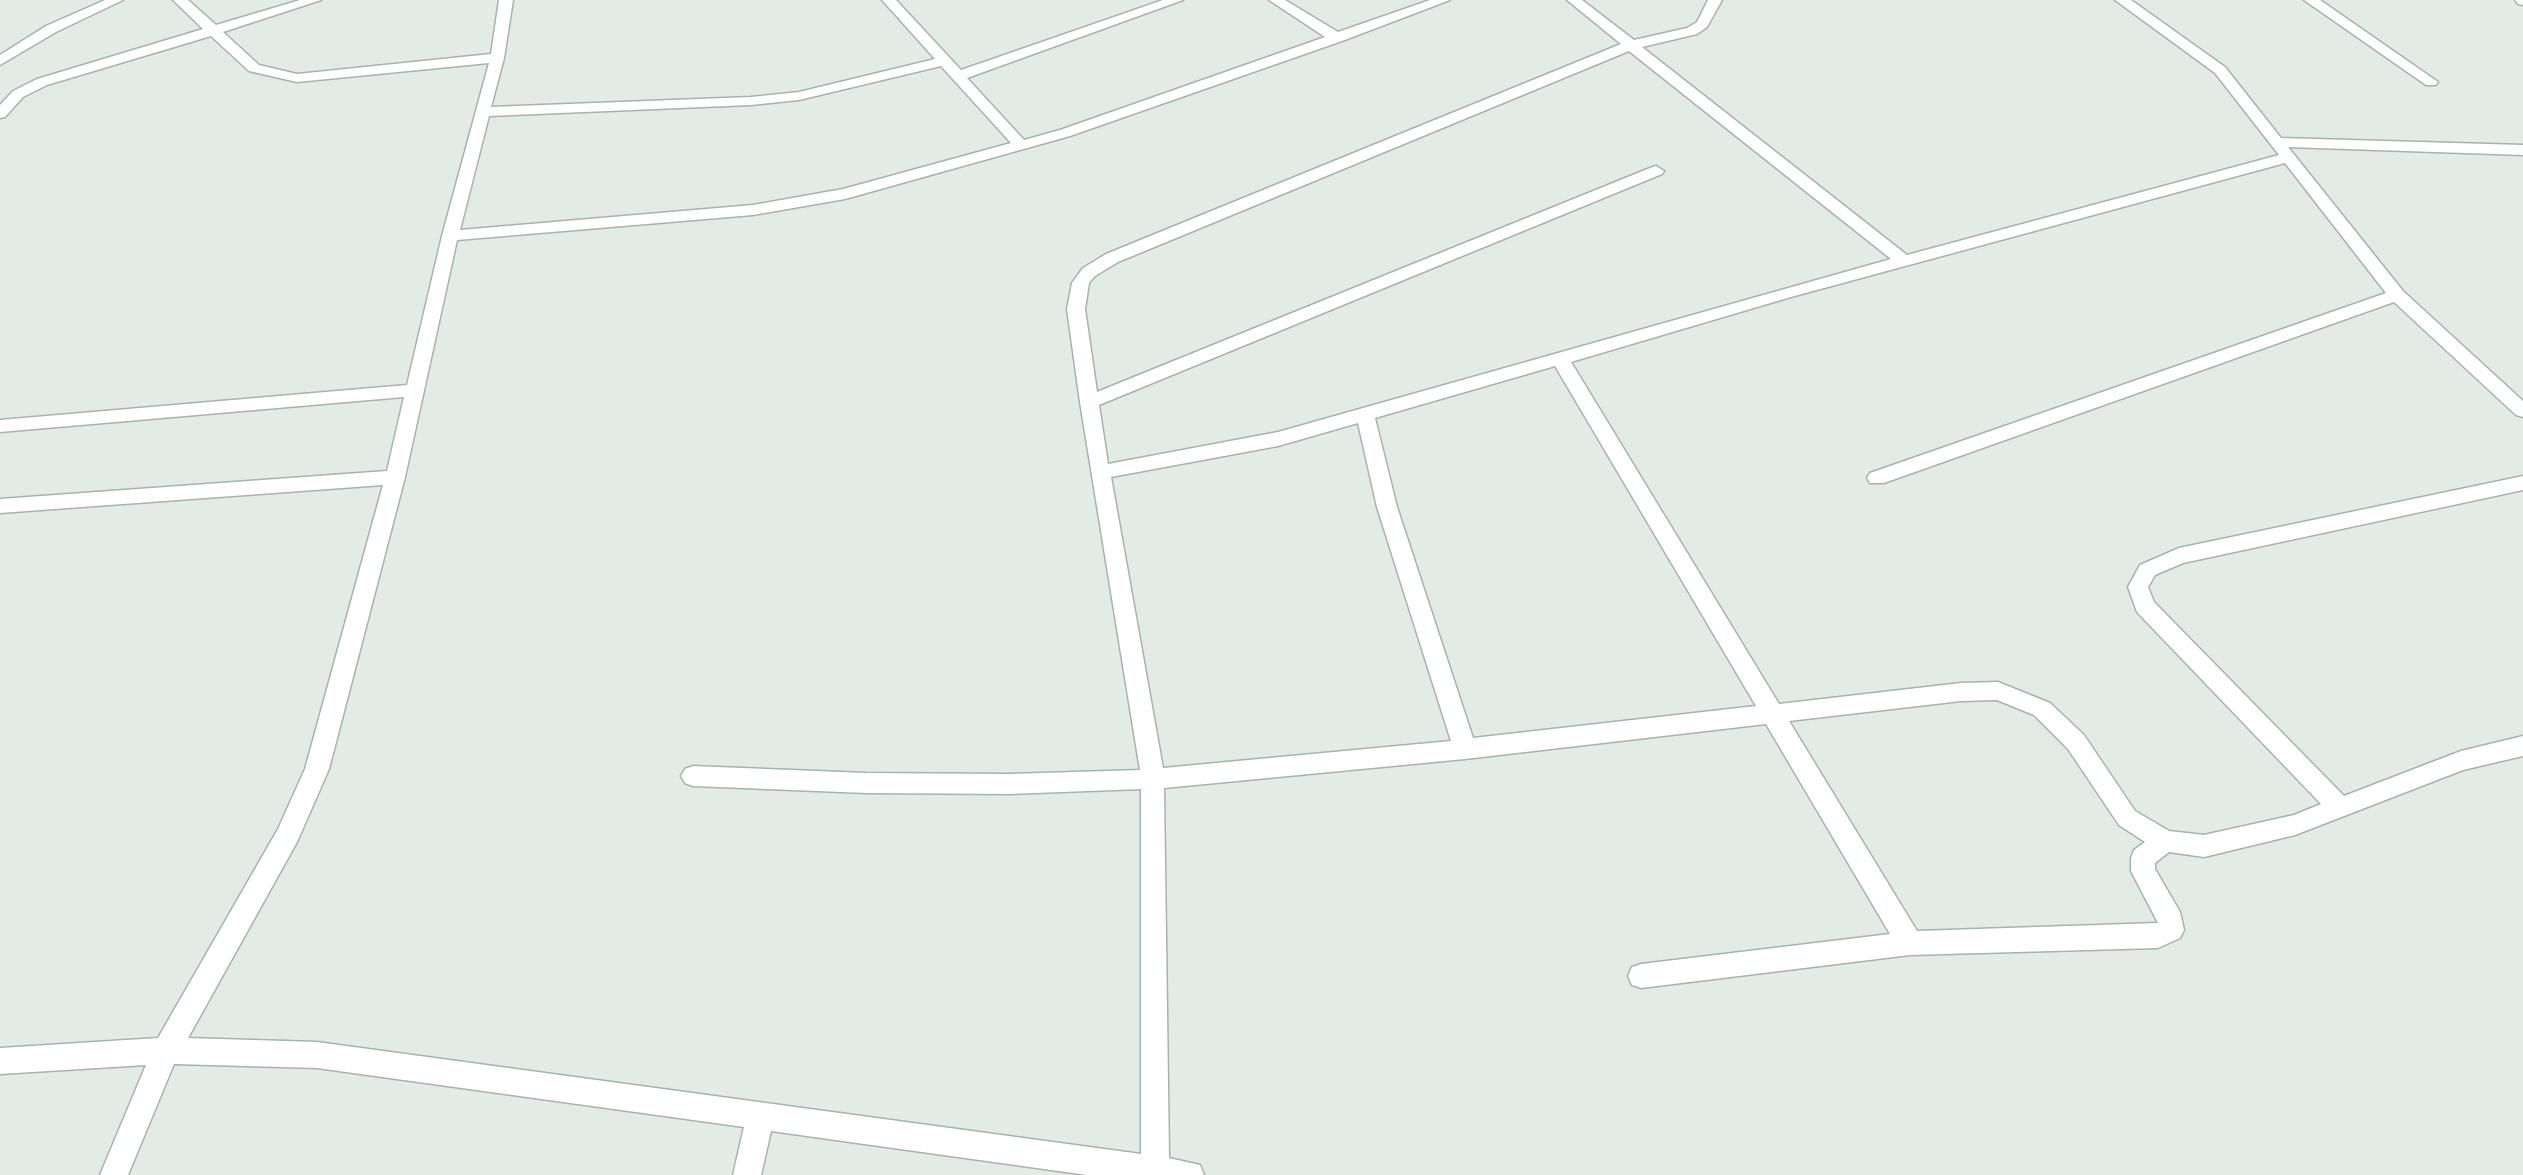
<!DOCTYPE html>
<html>
<head>
<meta charset="utf-8">
<style>
  body { margin:0 }
  canvas { display:block; background:#e3ebe7 }
</style>
</head>
<body>
<canvas width="2523" height="1175"></canvas>
<script>
const ctx = document.querySelector('canvas').getContext('2d');
ctx.lineJoin = 'round';
const shape = rows => new Path2D(rows.map(r => 'M' + r).join(''));
function stroke(path, color, width, dash) { ctx.strokeStyle = color; ctx.lineWidth = width; ctx.lineCap = dash ? 'butt' : 'round'; ctx.setLineDash(dash || []); ctx.stroke(path); }
function fill(path, color) { ctx.fillStyle = color; ctx.fill(path, 'evenodd'); }
const minor = shape([
  [105,0,123,0,56,32,0,65,0,55,46,26,105,0],
  [173,0,188,0,216,25,300,0,321,0,223,32,259,65,297,74,491,54,499,0,513,0,504,58,491,107,751,97,799,92,935,59,882,0,896,0,961,70,1163,0,1183,0,967,78,1024,140,1060,130,1325,37,1269,0,1285,0,1338,32,1430,0,1450,0,1342,41,1070,136,845,199,753,215,457,240,405,477,329,769,297,842,188,1038,317,1042,1141,1154,1141,789,1009,794,866,793,693,786,685,783,681,776,685,769,693,766,866,773,1009,774,1140,770,1080,402,1067,309,1072,283,1083,268,1106,254,1621,44,1567,0,1582,0,1634,40,1687,28,1697,22,1708,0,1722,0,1707,27,1697,34,1642,47,1907,255,2279,155,2215,73,2115,0,2131,0,2225,67,2281,138,2523,145,2523,155,2288,147,2403,291,2523,401,2523,417,2516,415,2394,302,1884,483,1870,483,1867,478,1870,473,2386,293,2285,163,1791,297,1571,362,1779,704,1961,683,1998,682,2050,703,2084,735,2135,811,2169,831,2204,835,2294,815,2321,804,2137,612,2128,587,2140,565,2179,548,2523,476,2523,490,2183,563,2155,575,2148,587,2154,602,2344,796,2461,751,2523,736,2523,756,2463,770,2295,835,2204,857,2169,852,2155,863,2155,869,2180,912,2184,930,2180,938,2158,948,1910,955,1641,988,1632,985,1628,976,1632,967,1641,964,1890,934,1766,724,1465,759,1164,788,1169,1158,1200,1165,1204,1175,1087,1175,771,1131,761,1175,733,1175,744,1127,317,1068,174,1064,128,1175,100,1175,146,1065,0,1074,0,1048,158,1038,278,829,305,769,383,485,0,513,0,499,387,471,404,397,0,432,0,420,407,385,442,236,489,63,297,82,249,71,211,36,47,85,23,97,5,117,0,118,0,105,13,91,37,79,203,29,173,0],
  [1629,51,1891,259,1278,432,1108,464,1099,405,1662,174,1664,171,1656,166,1650,168,1097,392,1085,309,1089,283,1095,276,1118,262,1629,51],
  [941,66,1011,143,843,189,753,205,460,230,489,116,751,105,799,100,941,66],
  [1555,366,1756,706,1473,738,1397,507,1375,418,1555,366],
  [1358,423,1377,507,1451,741,1163,768,1111,477,1278,446,1358,423],
  [1997,700,2034,715,2068,749,2119,825,2145,842,2134,850,2131,858,2131,871,2158,923,1917,931,1789,721,1961,701,1997,700],
  [2304,0,2320,0,2438,82,2436,85,2426,85,2304,0],
  [2515,0,2523,0,2523,5,2518,4,2515,0]
]);
stroke(minor, '#a6b3ad', 3);
fill(minor, '#fff');
</script>
</body>
</html>
